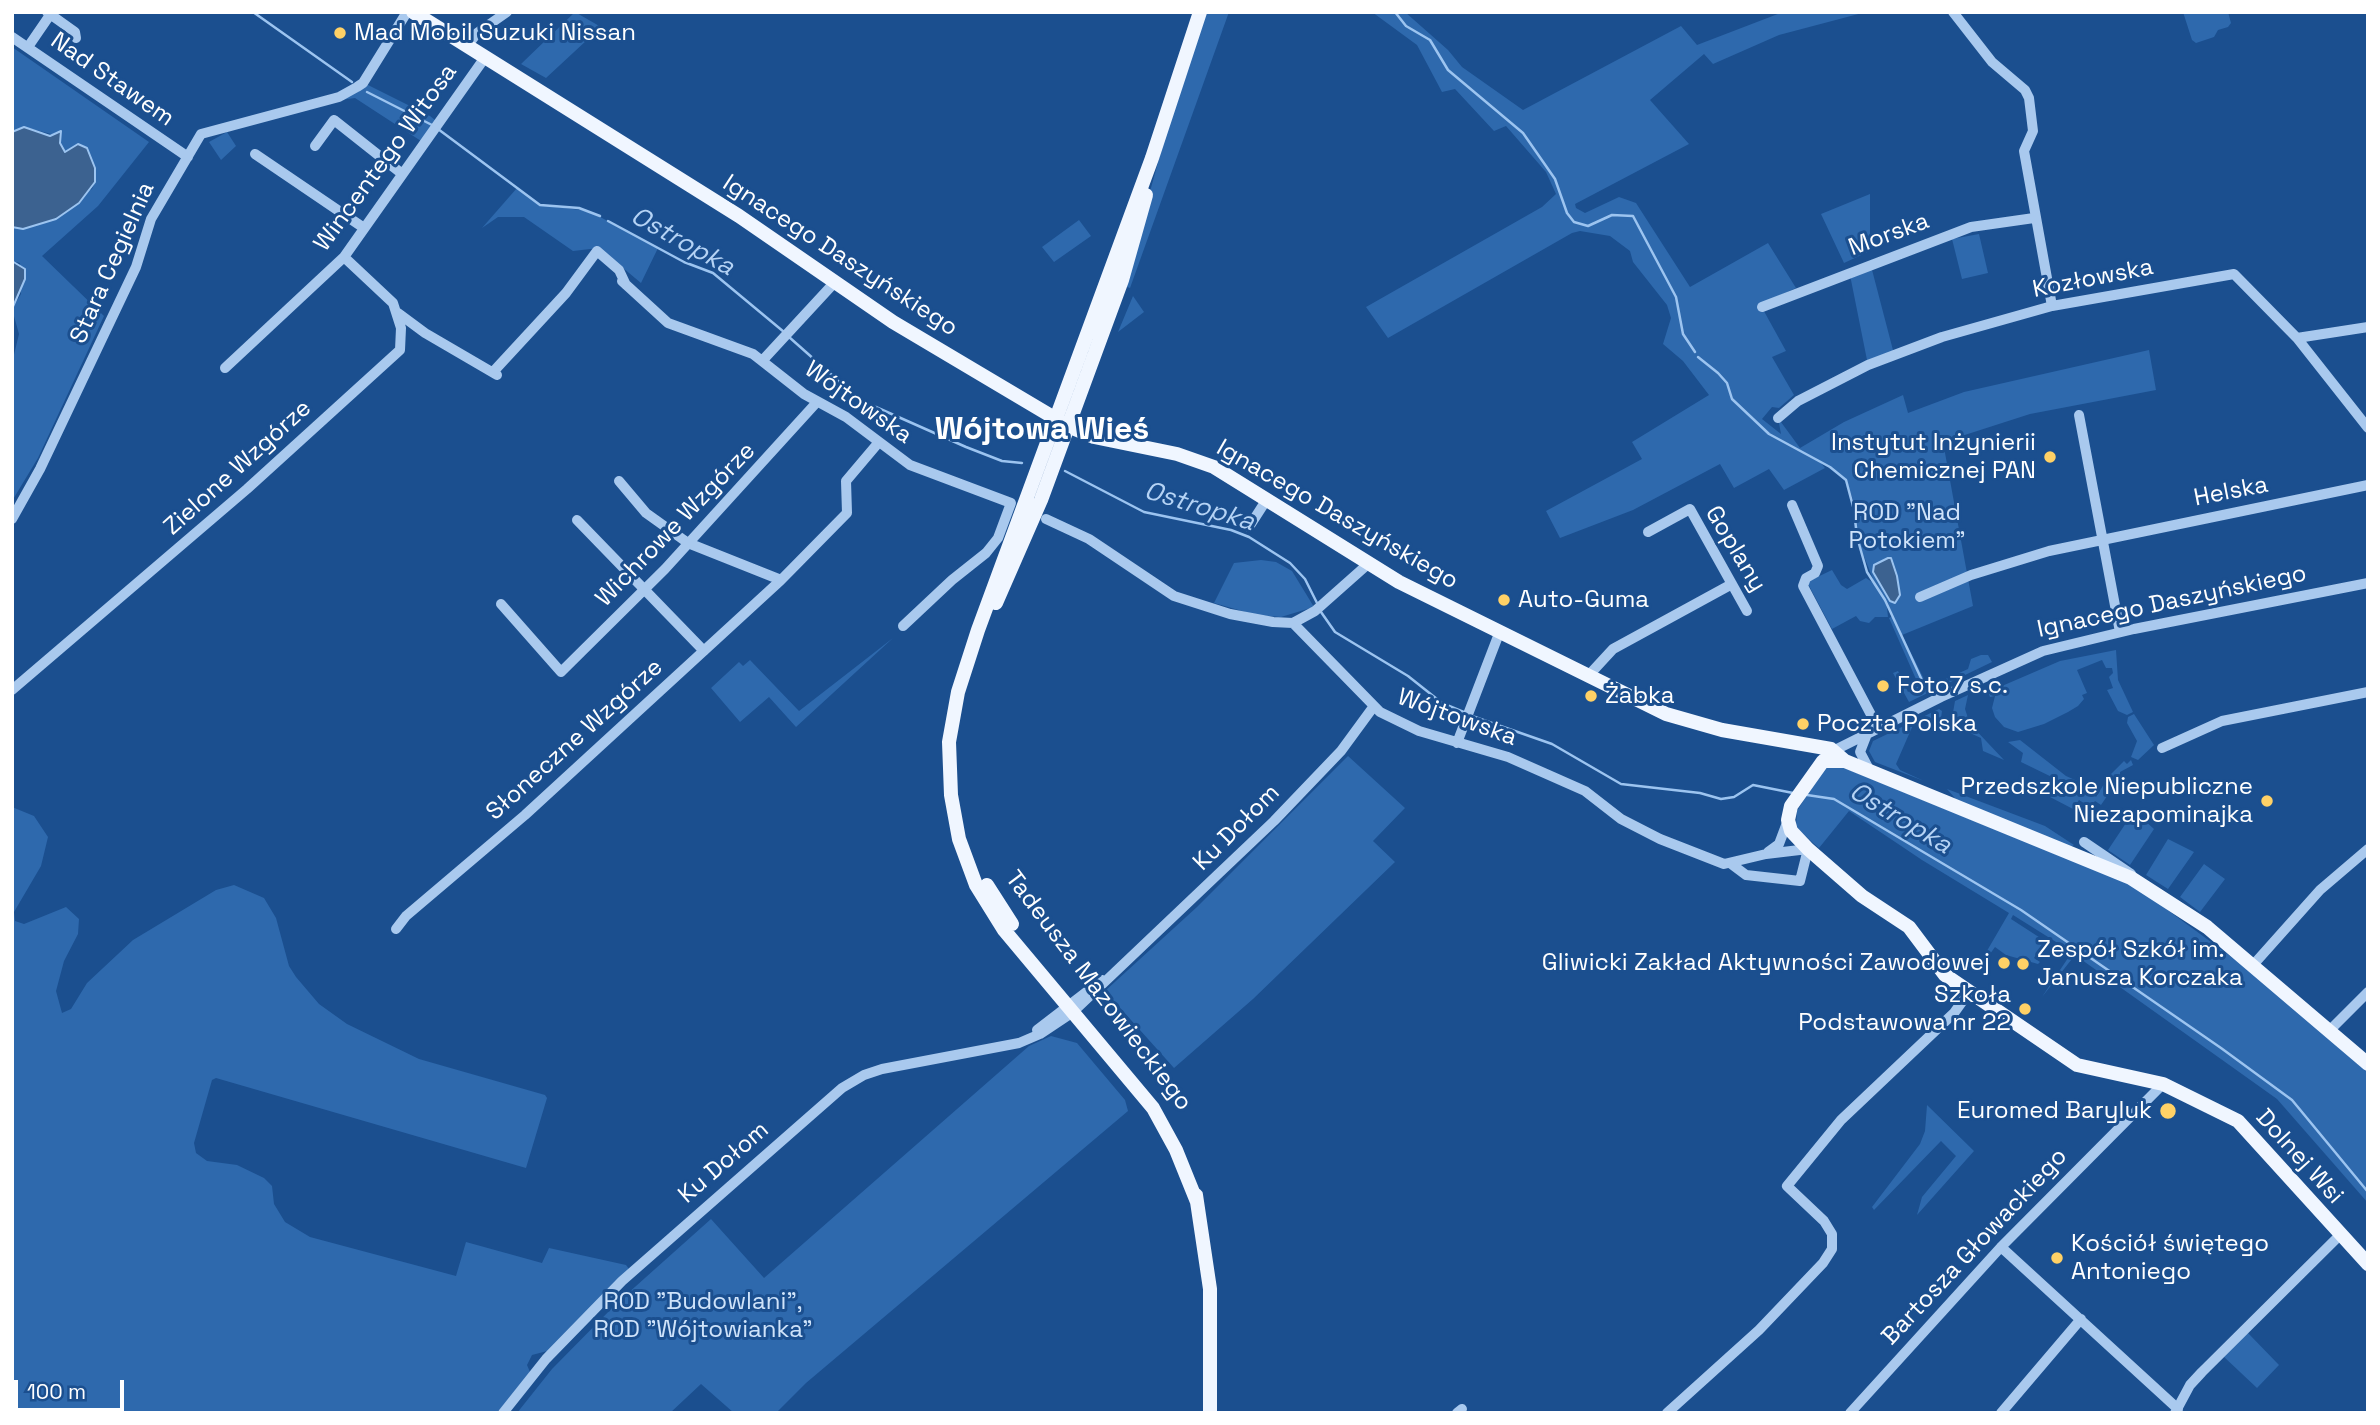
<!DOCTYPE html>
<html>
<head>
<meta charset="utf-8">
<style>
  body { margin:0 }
  #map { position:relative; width:2380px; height:1425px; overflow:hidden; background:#1b4f8f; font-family:"Space Grotesk",sans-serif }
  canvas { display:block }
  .frame { position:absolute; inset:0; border:14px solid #fff; pointer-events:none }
  .scale { position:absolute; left:14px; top:1380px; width:110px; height:32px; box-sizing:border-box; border:4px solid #fff; border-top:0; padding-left:9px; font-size:21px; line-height:24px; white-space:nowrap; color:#fff; -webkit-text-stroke:5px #1b4f8f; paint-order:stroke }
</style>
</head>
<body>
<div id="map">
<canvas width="2380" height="1425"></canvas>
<div class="frame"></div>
<div class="scale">100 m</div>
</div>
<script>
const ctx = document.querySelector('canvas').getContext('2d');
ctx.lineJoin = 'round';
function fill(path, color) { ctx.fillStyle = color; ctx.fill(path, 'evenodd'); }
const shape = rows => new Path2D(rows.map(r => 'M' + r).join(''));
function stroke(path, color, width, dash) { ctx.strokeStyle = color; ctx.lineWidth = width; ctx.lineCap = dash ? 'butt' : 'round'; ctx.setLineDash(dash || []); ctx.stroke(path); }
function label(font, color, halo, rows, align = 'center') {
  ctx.font = font + ' "Space Grotesk",sans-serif'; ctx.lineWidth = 6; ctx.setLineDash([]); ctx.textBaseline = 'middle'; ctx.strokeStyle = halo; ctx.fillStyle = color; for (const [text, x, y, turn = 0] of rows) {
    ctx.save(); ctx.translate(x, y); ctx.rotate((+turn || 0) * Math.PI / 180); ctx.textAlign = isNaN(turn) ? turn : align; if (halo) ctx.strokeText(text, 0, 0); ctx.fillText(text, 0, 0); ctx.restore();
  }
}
fill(shape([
  [575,12,601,27,546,78,521,64],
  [1206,12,1229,12,1130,288,1124,286,1168,126],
  [1372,12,1405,12,1448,50,1462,67,1523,110,1681,26,1697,45,1783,12,1866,12,1779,35,1713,64,1704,54,1650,100,1689,144,1575,204,1576,208,1585,213,1619,197,1636,203,1690,287,1768,243,1796,288,1760,304,1786,351,1772,357,1794,395,1779,408,1772,407,1762,419,1781,434,1778,418,1800,448,1844,422,1903,395,1908,413,1964,392,2149,350,2156,390,2030,414,1943,442,1973,606,1902,635,1928,687,1968,669,1971,659,1981,655,1988,655,1992,662,1909,702,1893,673,1898,671,1908,692,1919,686,1889,618,1893,616,1886,599,1888,617,1875,617,1869,623,1860,621,1856,616,1832,629,1807,582,1832,570,1841,585,1847,589,1866,578,1875,584,1857,539,1855,506,1846,479,1820,462,1825,468,1784,490,1769,469,1734,488,1720,464,1633,510,1560,538,1546,511,1642,459,1632,442,1709,395,1683,361,1663,344,1671,318,1667,305,1633,262,1630,251,1610,236,1580,231,1572,233,1388,338,1366,307,1542,207,1556,194,1546,172,1506,126,1494,131,1455,89,1442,92,1417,45],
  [2183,12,2228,12,2231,23,2228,27,2218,30,2214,37,2196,43,2192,40],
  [12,47,149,142,98,206,42,256,104,316,38,458,12,501,12,363,19,334,12,309,21,294,20,263,12,261,12,227,30,226,92,189,95,182,95,168,78,145,66,152,62,150,60,138,55,135,24,127,12,132],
  [364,83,430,116,440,124,421,141,355,98,317,103],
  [227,132,236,146,221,160,209,142],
  [517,188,540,205,589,211,658,248,641,283,599,248,573,251,524,217,498,217,482,228],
  [1870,194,1870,251,1844,263,1821,214],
  [1079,220,1091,236,1054,262,1042,247],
  [1979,234,1988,273,1962,279,1952,239],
  [1871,266,1894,354,1868,365,1850,275],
  [1133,296,1144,312,1118,332],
  [1261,560,1276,562,1292,571,1314,607,1281,617,1256,615,1214,603,1234,563],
  [893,638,796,727,769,697,740,722,711,688,739,662,743,666,750,660,799,711],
  [2116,650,2118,680,2133,712,2127,715,2118,711,2107,690,2113,688,2109,677,2113,673,2112,668,2106,668,2102,660,2077,670,2087,693,2082,695,2084,699,2078,706,2068,712,2044,724,2018,732,2004,727,1995,717,1992,708,1995,696,1990,697,1988,692,2060,661],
  [1968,695,1965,709,1970,724,2004,760,1983,751,1981,738,1970,733,1972,728,1955,720,1951,724,1955,701],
  [1939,709,1942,711,1941,718,1925,721,1918,726,1913,725,1896,764,1900,770,1924,781,1875,762,1869,751,1873,741],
  [2134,714,2154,745,2138,760,2131,757,2137,741,2127,723,2128,717],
  [2020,740,2066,776,2084,784,2096,797,2109,776,2124,761,2127,764,2131,760,2133,765,2120,772,2120,777,2101,805,2095,801,2090,807,2079,800,2073,809,2050,797,2060,781,2021,762,2023,753,2008,742],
  [1348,756,1405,808,1373,841,1395,862,1253,999,1174,1068,1105,991,1197,907],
  [1832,763,2135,886,2249,970,2368,1073,2368,1203,2277,1099,2075,955,2042,997,2072,952,2013,915,2011,919,2045,941,2034,958,2040,962,2038,964,2006,955,1995,947,1987,958,1984,956,2009,913,1922,860,1849,811,1819,848,1813,843,1796,827,1797,811,1825,766],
  [1947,789,2045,826,2074,845,2069,848,1960,804],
  [12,807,34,816,48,837,41,866,14,912,15,921,24,924,66,907,79,919,78,934,64,961,56,991,62,1013,71,1009,87,983,133,940,216,890,234,885,264,898,276,918,289,966,296,977,319,1004,347,1024,419,1059,545,1095,547,1098,526,1168,216,1078,212,1080,194,1143,196,1153,207,1161,237,1165,264,1178,272,1186,274,1204,285,1222,310,1237,456,1276,466,1242,542,1263,549,1248,626,1265,629,1269,551,1350,532,1355,527,1365,530,1372,497,1413,12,1413],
  [2134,811,2154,829,2130,865,2108,850],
  [2168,839,2194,852,2168,889,2146,875],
  [2204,864,2225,879,2200,912,2180,897],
  [1051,1036,1077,1043,1125,1100,1128,1111,806,1383,776,1413,734,1413,701,1384,670,1413,517,1413,552,1369,617,1303,711,1219,764,1278,1029,1046],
  [1927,1105,1974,1151,1917,1215,1922,1197,1956,1156,1941,1141,1874,1210,1872,1207,1920,1144,1925,1131],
  [2247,1332,2279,1365,2257,1388,2223,1356]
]), '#2e69ad');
const water = shape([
  [24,127,50,136,61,131,60,143,65,152,78,144,87,148,95,168,95,182,79,203,56,219,23,229,12,227,12,132,24,127],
  [12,261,25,269,25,279,12,309,12,261],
  [1888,558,1891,558,1897,576,1900,595,1895,603,1890,601,1873,572,1874,565,1888,558]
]);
fill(water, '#3c6290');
stroke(water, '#9cc4f0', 2);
stroke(shape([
  [253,12,352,82],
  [1395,12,1406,26,1430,40,1448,70,1523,133,1555,179,1567,213,1574,222,1588,226,1612,215,1633,216,1676,297,1683,334,1695,352],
  [367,92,432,125],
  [438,129,540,205,579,208,600,216],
  [608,221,684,262,713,273,784,332],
  [789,337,860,400,966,447,1002,461,1022,463],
  [1698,357,1718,373,1727,383,1732,399,1769,434,1830,467,1846,480,1854,510,1857,537,1867,572,1885,600,1926,689],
  [1065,471,1144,512,1231,530,1249,537,1290,563,1305,579,1317,603],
  [1321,612,1335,632,1408,676,1442,703,1466,713],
  [1472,716,1552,744,1621,784,1700,793,1721,799,1734,797,1753,785,1793,793],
  [1807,795,1834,799,2021,910,2221,1048,2292,1100,2368,1192]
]), '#9cc4f0', 2.5);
stroke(shape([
  [47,12,75,32,76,38],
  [1953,12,1992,62,2025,90,2029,98,2033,131,2024,151,2052,306],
  [12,37,188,157],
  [468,45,477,33,507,12],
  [28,47,52,12],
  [315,146,334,120,401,173],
  [255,154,364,228],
  [622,281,668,323,753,354,762,361],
  [835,282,762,361,804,394,846,417,910,465,1011,503,998,538,986,553,952,580,903,626],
  [1762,307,1971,227,2034,218],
  [398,313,425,333,497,375],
  [2297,338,2368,327],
  [225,368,344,257,486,56],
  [493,372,566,293,597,251,619,270,626,285],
  [2079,415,2120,632],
  [1778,418,1798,401,1868,365,1942,337,2052,306,2234,274,2297,338,2368,428],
  [619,481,646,513,688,543,781,580],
  [1792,505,1818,566,1815,573,1806,578,1803,586,1878,728],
  [12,519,40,469,136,267,151,219,201,134,339,97,357,87,363,83,407,12],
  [1046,519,1089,539,1174,596,1230,614,1273,622,1293,623,1380,712,1419,731,1508,757,1585,791,1621,819,1660,839,1724,864,1766,854,1808,849,1800,881,1746,875,1730,863],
  [577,520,704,651],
  [1249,527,1267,499],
  [1648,532,1690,509,1747,611],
  [1920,597,1971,575,2049,551,2368,485],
  [501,604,561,672,665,569,817,402],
  [1293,623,1315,611,1368,564],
  [1589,675,1613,649,1732,584],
  [12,690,247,489,400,350,401,328,393,303,344,257],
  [1867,734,1860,752,1870,771],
  [1457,743,1500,631],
  [2162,748,2222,721,2368,692],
  [1829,753,1941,697,2043,651,2134,629,2368,583],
  [2084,842,2131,874],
  [1768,852,1779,844,1788,820],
  [396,929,406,916,525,815,781,580,847,513,846,481,879,442],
  [2254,964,2320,890,2368,849],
  [2331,1029,2368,992],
  [1037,1030,1102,980],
  [2001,1247,2178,1409],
  [503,1413,546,1359,622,1281,842,1088,864,1075,882,1069,1019,1043,1040,1034,1073,1012,1274,821,1341,751,1374,706],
  [1457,1413,1462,1409],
  [1667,1413,1759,1330,1823,1263,1832,1249,1832,1234,1824,1221,1787,1186,1841,1120,1954,1013,1969,992],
  [1850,1413,2001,1247,2163,1084],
  [2001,1413,2081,1319],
  [2175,1413,2190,1385,2202,1372,2340,1235]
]), '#a9c9ee', 10);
stroke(shape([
  [413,12,739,216,893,322,1068,426,1094,437,1177,454,1214,467,1399,582,1666,714,1722,730,1831,749,1845,761,2131,878,2207,927,2368,1064],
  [996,603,1041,500,1122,280,1146,195],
  [1845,761,1823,761,1791,806,1788,820,1791,831,1808,849,1862,896,1909,927,1945,975,2077,1065,2163,1084,2238,1121,2368,1264],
  [987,885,1012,924],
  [1196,1195,1210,1289,1210,1413],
  [1197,1202,1176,1150,1153,1108,1004,930,976,885,959,839,951,795,949,742,958,692,978,630,1152,158,1200,12]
]), '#f0f6ff', 14);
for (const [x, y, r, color] of [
  [340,33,7,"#ffd166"],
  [2050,457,7,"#ffd166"],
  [1504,600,7,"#ffd166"],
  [1883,686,7,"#ffd166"],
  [1591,696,7,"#ffd166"],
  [1803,724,7,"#ffd166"],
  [2267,801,7,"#ffd166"],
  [2004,963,7,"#ffd166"],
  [2023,964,7,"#ffd166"],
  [2025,1009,7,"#ffd166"],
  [2168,1111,9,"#ffd166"],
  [2057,1258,7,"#ffd166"]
]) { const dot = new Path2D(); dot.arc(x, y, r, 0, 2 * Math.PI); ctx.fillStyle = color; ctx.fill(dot); stroke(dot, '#1b4f8f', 2.5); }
label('24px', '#fff', '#1b4f8f', [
  ["Mad Mobil Suzuki Nissan",354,33],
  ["Instytut Inżynierii",2036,443,"right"],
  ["Chemicznej PAN",2036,471,"right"],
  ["Auto-Guma",1518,600],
  ["Foto7 s.c.",1897,686],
  ["Żabka",1605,696],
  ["Poczta Polska",1817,724],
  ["Przedszkole Niepubliczne",2253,787,"right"],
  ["Niezapominajka",2253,815,"right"],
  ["Zespół Szkół im.",2037,950],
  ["Janusza Korczaka",2037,978],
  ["Gliwicki Zakład Aktywności Zawodowej",1990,963,"right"],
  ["Szkoła",2011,995,"right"],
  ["Podstawowa nr 22",2011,1023,"right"],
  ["Euromed Baryluk",2152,1111,"right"],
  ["Kościół świętego",2071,1244],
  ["Antoniego",2071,1272]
], 'left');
label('24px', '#fff', '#1b4f8f', [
  ["Nad Stawem",112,80,35],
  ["Wincentego Witosa",386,158,-54],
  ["Morska",1889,235,-20],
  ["Ignacego Daszyńskiego",840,256,33],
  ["Stara Cegielnia",113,263,-66],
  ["Kozłowska",2093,279,-11],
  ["Wójtowska",858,403,35],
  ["Zielone Wzgórze",238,468,-42],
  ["Helska",2231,492,-11],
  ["Ignacego Daszyńskiego",1337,515,30],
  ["Wichrowe Wzgórze",676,525,-46],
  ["Goplany",1735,549,59],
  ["Ignacego Daszyńskiego",2172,602,-12],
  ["Wójtowska",1457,718,20],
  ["Słoneczne Wzgórze",575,740,-42],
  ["Ku Dołom",1237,828,-45],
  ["Tadeusza Mazowieckiego",1098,991,53],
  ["Dolnej Wsi",2299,1157,48],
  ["Ku Dołom",724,1163,-41],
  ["Bartosza Głowackiego",1975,1247,-47]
]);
label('24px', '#cfe3fa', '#1b4f8f', [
  ["ROD \"Nad",1907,513],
  ["Potokiem\"",1907,541],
  ["ROD \"Budowlani\",",703,1302],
  ["ROD \"Wójtowianka\"",703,1330]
]);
label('italic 26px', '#b5d3f5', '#1b4f8f', [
  ["Ostropka",682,242,29],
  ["Ostropka",1199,507,17],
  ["Ostropka",1900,819,31]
]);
label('bold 32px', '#fff', '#1b4f8f', [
  ["Wójtowa Wieś",1042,430]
]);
</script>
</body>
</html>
